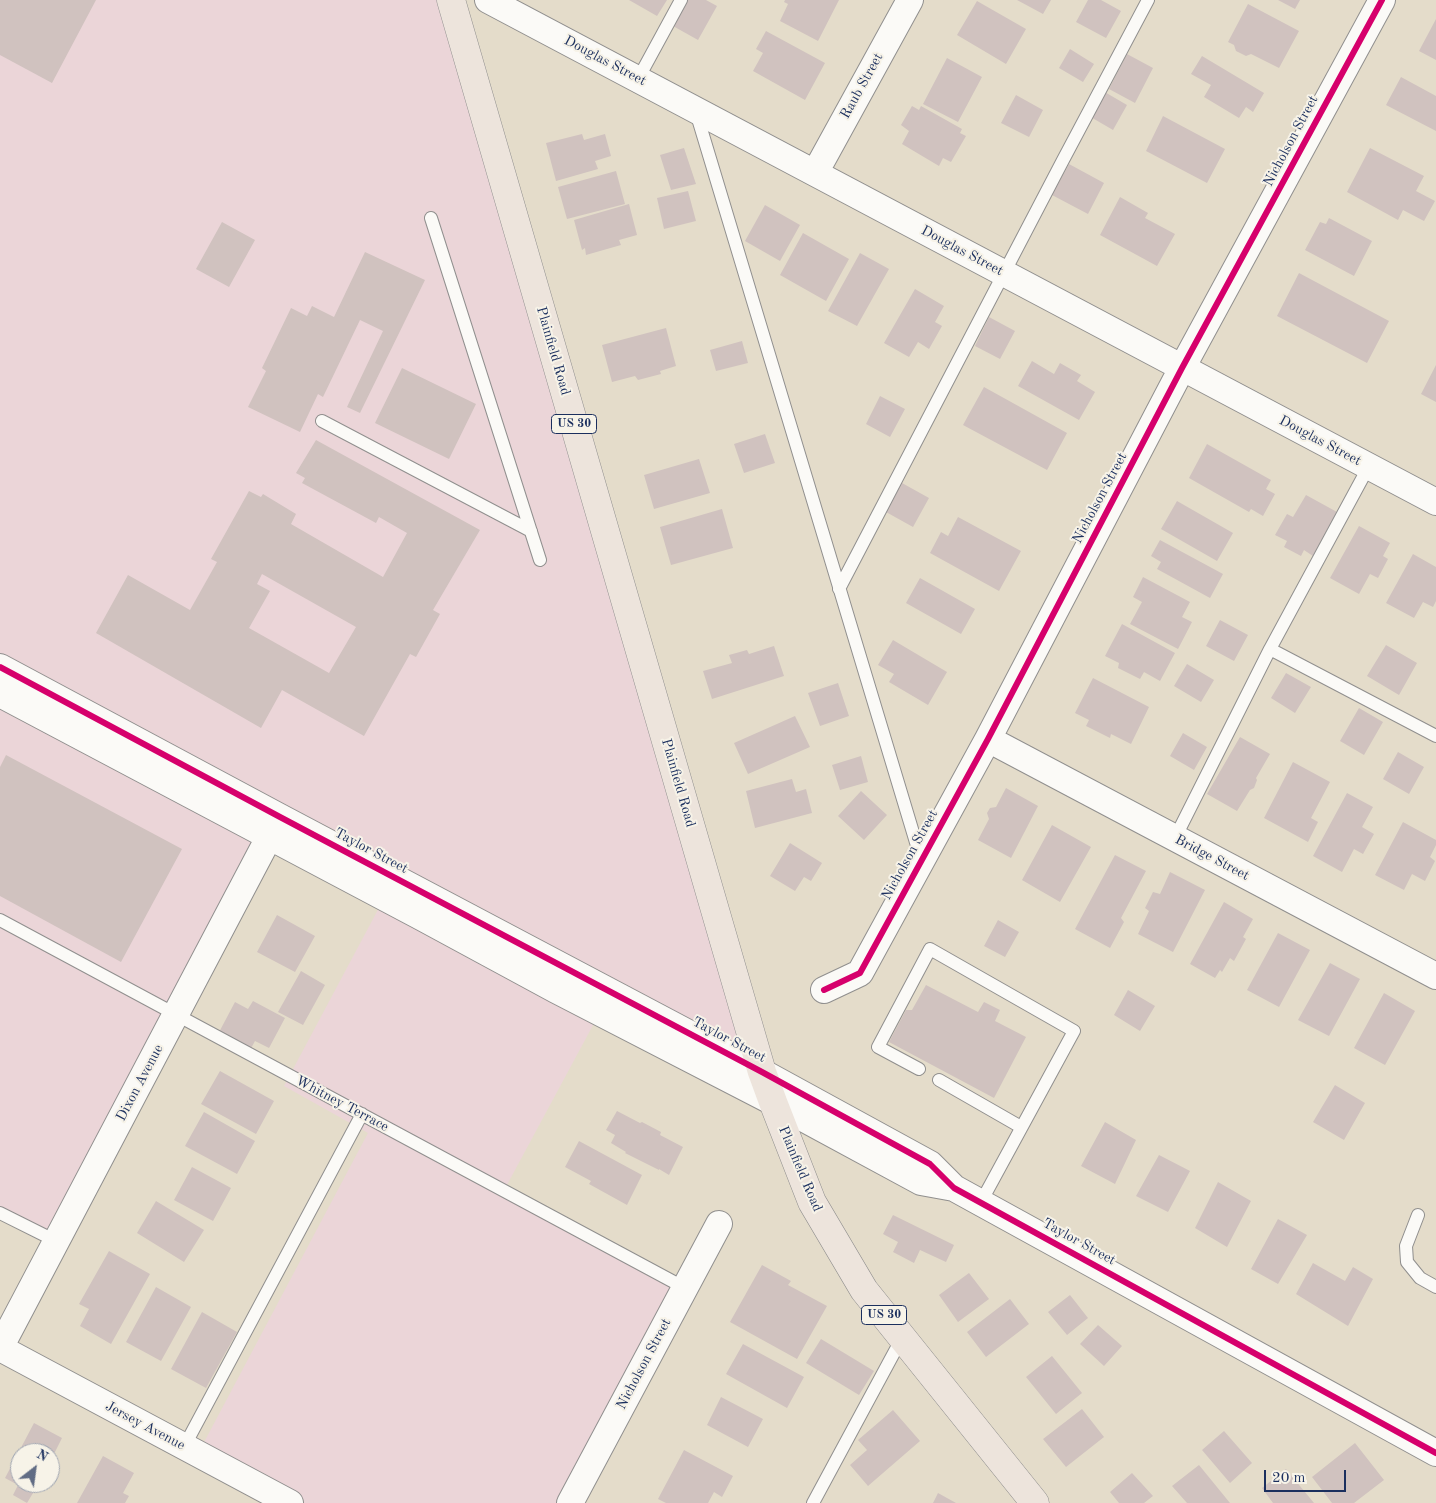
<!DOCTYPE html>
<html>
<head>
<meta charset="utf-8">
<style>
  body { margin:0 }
  #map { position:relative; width:1436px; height:1503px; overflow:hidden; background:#e4dcca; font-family:"Old Standard TT",serif }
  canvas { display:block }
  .north { position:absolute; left:10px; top:1443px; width:50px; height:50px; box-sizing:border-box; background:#f7f3e8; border:1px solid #9fa5b1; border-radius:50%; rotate:30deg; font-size:14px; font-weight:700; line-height:20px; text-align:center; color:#1b2f5e }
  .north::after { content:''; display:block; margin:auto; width:18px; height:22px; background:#616c84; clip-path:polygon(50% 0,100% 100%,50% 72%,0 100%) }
  .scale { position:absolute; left:1264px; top:1470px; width:82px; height:22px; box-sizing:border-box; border:2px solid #1b2f5e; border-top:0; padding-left:6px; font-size:15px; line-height:18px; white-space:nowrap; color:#1b2f5e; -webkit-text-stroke:4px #f7f3e8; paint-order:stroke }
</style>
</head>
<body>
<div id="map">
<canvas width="1436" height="1503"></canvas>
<div class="north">N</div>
<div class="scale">20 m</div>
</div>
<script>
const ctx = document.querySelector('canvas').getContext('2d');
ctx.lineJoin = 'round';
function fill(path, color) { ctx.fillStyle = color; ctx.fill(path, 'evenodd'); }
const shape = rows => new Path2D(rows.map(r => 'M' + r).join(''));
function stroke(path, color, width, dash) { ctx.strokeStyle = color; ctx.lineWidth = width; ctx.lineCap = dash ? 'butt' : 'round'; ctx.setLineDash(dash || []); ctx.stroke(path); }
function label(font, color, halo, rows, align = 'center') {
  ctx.font = font + ' "Old Standard TT",serif'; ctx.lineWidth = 4; ctx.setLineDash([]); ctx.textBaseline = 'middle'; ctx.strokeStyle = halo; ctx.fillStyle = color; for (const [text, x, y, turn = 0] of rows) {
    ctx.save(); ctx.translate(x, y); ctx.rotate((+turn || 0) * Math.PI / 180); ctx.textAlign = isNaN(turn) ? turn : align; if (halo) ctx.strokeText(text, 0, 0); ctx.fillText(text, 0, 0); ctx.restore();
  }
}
fill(shape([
  [0,0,440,0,751,1060,613,988,501,1196,677,1291,567,1503,304,1503,201,1448,368,1133,284,1086,397,874,279,812,54,1236,0,1209]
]), '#ebd5d8');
fill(shape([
  [0,0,96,0,52,83,0,55],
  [629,0,667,0,657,16],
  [688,0,706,0,717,6,698,40,673,26],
  [785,0,839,0,818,41,780,21,788,4,784,2],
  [1017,0,1051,0,1043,14],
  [1088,0,1101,0,1121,11,1106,38,1076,22],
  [1278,0,1300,0,1295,9],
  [977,1,1026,29,1006,64,957,35],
  [1248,4,1299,31,1279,68,1251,54,1246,56,1236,51,1234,45,1228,42],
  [1436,19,1436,60,1419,51],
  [766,31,825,63,805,100,753,71,763,53,756,49],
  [1070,49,1094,64,1083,82,1059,68],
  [1127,54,1153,68,1135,103,1109,89],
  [1202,56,1264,93,1253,112,1246,107,1239,118,1204,97,1211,85,1191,74],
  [947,58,982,77,958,122,923,104],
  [1401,77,1436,96,1436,131,1386,105],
  [1103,91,1127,105,1113,130,1089,116],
  [1016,95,1043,110,1029,137,1001,123],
  [912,106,919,110,921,106,962,129,960,133,966,136,951,162,943,158,939,166,902,144,909,131,901,125],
  [1163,116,1225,149,1207,183,1146,151],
  [582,134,584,140,605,134,611,156,595,161,598,169,556,181,546,143],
  [684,148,696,184,671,190,660,155],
  [1370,148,1424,176,1416,191,1435,201,1424,221,1403,210,1398,220,1347,192],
  [1069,164,1104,183,1088,214,1052,195],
  [616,171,625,204,567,219,558,187],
  [688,191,696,221,664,229,657,198],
  [1120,197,1148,213,1145,218,1175,234,1157,266,1100,235],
  [629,204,637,235,619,240,621,245,586,255,585,248,582,250,574,220],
  [765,205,800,225,780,261,745,241],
  [1329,218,1372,241,1354,276,1305,250,1320,222,1326,224],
  [222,222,255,240,229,287,196,269],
  [803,233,849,259,826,301,780,275],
  [365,252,425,280,360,413,347,407,383,331,360,320,323,397,318,394,300,432,248,407,266,371,262,368,291,308,307,316,312,306,334,317],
  [860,253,889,269,857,326,828,311],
  [1299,273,1389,321,1367,363,1277,316],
  [915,289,944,306,935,322,942,326,929,349,918,342,909,357,884,343],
  [989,317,1015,331,1000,359,975,346],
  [666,328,676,366,660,371,661,374,638,380,635,376,612,382,602,345],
  [742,341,748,363,716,371,710,350],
  [1032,361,1054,374,1060,363,1081,375,1077,381,1095,392,1079,420,1018,386],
  [1436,365,1436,402,1421,394],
  [402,368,476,404,449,459,375,423],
  [984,387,1067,433,1047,470,963,425],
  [880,396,905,409,890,437,866,424],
  [765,434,775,463,744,473,734,444],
  [316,440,480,530,433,610,440,614,416,657,410,654,364,736,282,690,261,728,96,633,128,575,190,610,217,562,211,559,249,491,261,497,263,494,296,514,291,524,383,577,407,533,379,517,376,523,302,483,305,478,296,473],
  [262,574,356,627,329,673,249,628,270,591,257,584],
  [1207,444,1271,480,1266,489,1275,494,1263,516,1251,509,1249,512,1189,478],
  [699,459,710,493,654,509,644,475],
  [902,483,929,498,913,527,886,512],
  [1306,495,1337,512,1313,556,1304,550,1301,556,1284,547,1287,541,1275,535,1287,514,1293,517],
  [1177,501,1233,533,1217,561,1161,529],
  [722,509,733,548,671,565,660,527],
  [958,517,1021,551,999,591,930,553,941,532,948,536],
  [1359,526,1390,543,1383,556,1388,559,1378,578,1370,574,1359,594,1330,578],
  [1160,540,1223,574,1210,598,1157,569,1161,562,1151,556],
  [1413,554,1436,567,1436,601,1433,607,1423,602,1414,618,1386,603],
  [1143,577,1190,602,1182,617,1192,622,1178,649,1130,624,1142,602,1133,597],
  [920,578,975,609,961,634,906,603],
  [1220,620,1248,635,1234,661,1206,646],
  [1122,624,1175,653,1160,681,1144,672,1140,679,1118,668,1119,663,1105,656],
  [893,640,947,672,928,705,889,682,894,674,878,665],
  [1386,645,1417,663,1399,695,1367,676],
  [774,646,784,676,712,699,703,671,732,663,729,655,747,650,749,654],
  [1187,664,1214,680,1201,702,1174,686],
  [1286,673,1311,687,1295,713,1271,698],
  [1093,678,1149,707,1131,744,1111,734,1110,738,1086,726,1089,720,1075,713],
  [838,683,849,716,820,726,808,693],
  [1359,708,1383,722,1364,755,1340,741],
  [795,716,810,747,748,774,734,743],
  [1183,733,1207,747,1194,770,1170,756],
  [1240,737,1270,754,1256,778,1257,780,1254,788,1250,790,1237,811,1207,794],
  [1398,752,1424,767,1409,794,1383,779],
  [6,755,182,849,121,962,0,896,0,767],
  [861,756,868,782,840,790,832,765],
  [1293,762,1330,782,1311,818,1318,822,1308,842,1264,818],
  [792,779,796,792,806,789,812,813,755,828,746,791],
  [1006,788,1038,806,1011,858,978,840,989,819,987,813,990,808,996,807],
  [861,791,887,815,864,840,838,816],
  [1347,793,1373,807,1362,827,1374,834,1363,854,1354,849,1342,872,1313,856],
  [1403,822,1436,840,1436,845,1430,857,1435,861,1425,881,1412,874,1404,890,1375,875],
  [1052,825,1091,847,1060,902,1022,880],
  [790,843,822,863,811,881,804,877,795,891,770,876],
  [1115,855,1146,871,1121,918,1124,922,1110,948,1075,929],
  [1170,872,1205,890,1173,952,1138,934,1149,911,1145,908,1153,892,1160,894],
  [1224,902,1253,919,1243,937,1246,939,1234,961,1230,958,1222,972,1220,970,1215,978,1190,964],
  [277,915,315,936,295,972,257,952],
  [998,920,1019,932,1005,957,984,946],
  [1278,933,1310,950,1279,1007,1247,990],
  [1330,963,1360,979,1329,1036,1298,1020],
  [301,971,325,985,303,1025,278,1012],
  [926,985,978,1012,984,1002,1000,1010,995,1021,1026,1037,994,1098,889,1042,906,1010,912,1010],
  [1128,990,1155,1006,1140,1031,1114,1015],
  [1384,993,1415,1011,1385,1065,1354,1048],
  [253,1001,285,1018,269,1048,255,1041,249,1052,217,1036,235,1002,248,1009],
  [220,1071,274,1101,256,1134,201,1104],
  [1335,1085,1365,1103,1344,1140,1313,1122],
  [617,1111,640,1123,642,1122,661,1132,660,1135,683,1147,669,1175,659,1169,659,1170,625,1153,626,1152,611,1143,615,1135,606,1130],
  [204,1112,255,1141,237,1174,185,1146],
  [1105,1122,1136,1140,1115,1184,1081,1166],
  [579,1141,642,1175,627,1205,589,1184,591,1181,565,1167],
  [1159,1155,1190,1171,1168,1212,1136,1196],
  [192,1167,231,1188,213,1221,174,1200],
  [1218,1182,1251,1201,1227,1247,1195,1228],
  [156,1201,204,1230,184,1262,137,1233],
  [893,1215,954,1245,946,1262,920,1250,914,1263,893,1252,898,1242,883,1234],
  [1278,1219,1307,1235,1278,1284,1251,1269],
  [109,1251,150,1274,111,1344,80,1326,89,1309,79,1304],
  [1313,1263,1345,1281,1353,1267,1373,1279,1348,1326,1296,1294],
  [762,1265,791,1281,788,1285,827,1306,797,1359,730,1322],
  [969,1273,989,1299,958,1322,939,1295],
  [156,1287,191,1307,161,1361,126,1342],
  [1070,1295,1088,1318,1067,1335,1048,1312],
  [1010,1299,1029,1324,986,1357,967,1332],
  [202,1312,237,1332,206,1388,171,1369],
  [1098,1325,1122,1346,1104,1366,1080,1344],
  [821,1339,874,1371,859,1395,806,1363],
  [743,1344,804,1377,787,1408,726,1374],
  [1052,1356,1082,1393,1056,1414,1026,1377],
  [721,1397,763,1419,748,1447,707,1425],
  [1082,1409,1104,1437,1066,1467,1043,1439],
  [893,1410,920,1441,868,1486,850,1465,867,1450,858,1440],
  [34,1423,62,1438,50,1462,50,1453,20,1453,20,1483,39,1483,27,1503,13,1495,18,1485,5,1478],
  [1224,1431,1252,1463,1230,1483,1202,1450],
  [1355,1443,1384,1480,1354,1503,1332,1503,1312,1477],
  [684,1450,733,1476,722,1497,714,1492,708,1503,666,1503,658,1499],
  [103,1456,134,1473,123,1493,129,1496,125,1503,77,1503],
  [1199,1465,1230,1503,1187,1503,1172,1486],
  [1286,1469,1314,1503,1273,1503,1262,1488],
  [1132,1473,1153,1496,1144,1503,1119,1503,1110,1492],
  [938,1493,956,1503,933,1503]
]), '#d0c2bf');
const lane = shape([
  [638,79,681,0],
  [696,112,921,859],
  [431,218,540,560],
  [322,421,531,531],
  [839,589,1062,162,1148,0],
  [1270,649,1436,736],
  [1175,838,1270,649,1369,466],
  [0,920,685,1288],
  [919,1069,878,1047,930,949,1074,1031,981,1202],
  [939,1080,1021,1127],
  [0,1213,56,1241],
  [1418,1215,1406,1246,1407,1262,1420,1278,1436,1287],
  [184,1447,362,1114],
  [813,1503,902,1338]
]);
const street = shape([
  [488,0,1436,502],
  [815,173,910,0],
  [0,667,280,817,762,1072,930,1164,954,1188,1436,1453],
  [0,694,421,917,556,990,773,1102,921,1182,954,1188],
  [988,739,1436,976],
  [277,822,0,1348,290,1503],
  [824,990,860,973,988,739,1182,368,1382,0],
  [570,1503,719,1224]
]);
const primary = shape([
  [451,0,762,1072,773,1102,812,1202,864,1290,1035,1503]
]);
stroke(lane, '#908f8e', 14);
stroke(street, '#908f8e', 28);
stroke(primary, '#908f8e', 29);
stroke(lane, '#fbfaf7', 12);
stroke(street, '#fbfaf7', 26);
stroke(primary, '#ede4dc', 28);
stroke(shape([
  [0,667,280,817,762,1072,930,1164,954,1188,1436,1453],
  [824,990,860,973,988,739,1182,368,1382,0]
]), '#d6006c', 6);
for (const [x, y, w] of [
  [574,424,45],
  [884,1315,45]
]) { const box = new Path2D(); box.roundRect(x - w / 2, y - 9.5, w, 19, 4); ctx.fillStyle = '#f7f3e8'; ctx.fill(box); stroke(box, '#1b2f5e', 1); }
label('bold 12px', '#1b2f5e', null, [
  ["US 30",574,424],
  ["US 30",884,1315]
]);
label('14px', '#1b2f5e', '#f7f3e8', [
  ["Douglas Street",605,61,28],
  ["Raub Street",862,86,-61],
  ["Nicholson Street",1291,141,-62],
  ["Douglas Street",962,251,28],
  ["Plainfield Road",553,351,74],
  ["Douglas Street",1320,441,28],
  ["Nicholson Street",1100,498,-62],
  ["Plainfield Road",678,783,74],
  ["Taylor Street",371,851,28],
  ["Nicholson Street",910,855,-61],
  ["Bridge Street",1212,858,28],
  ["Taylor Street",729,1040,28],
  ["Dixon Avenue",140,1083,-62],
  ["Whitney Terrace",342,1104,28],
  ["Plainfield Road",800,1169,67],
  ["Taylor Street",1079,1242,29],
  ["Nicholson Street",644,1364,-62],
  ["Jersey Avenue",145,1426,28]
]);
</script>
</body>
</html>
